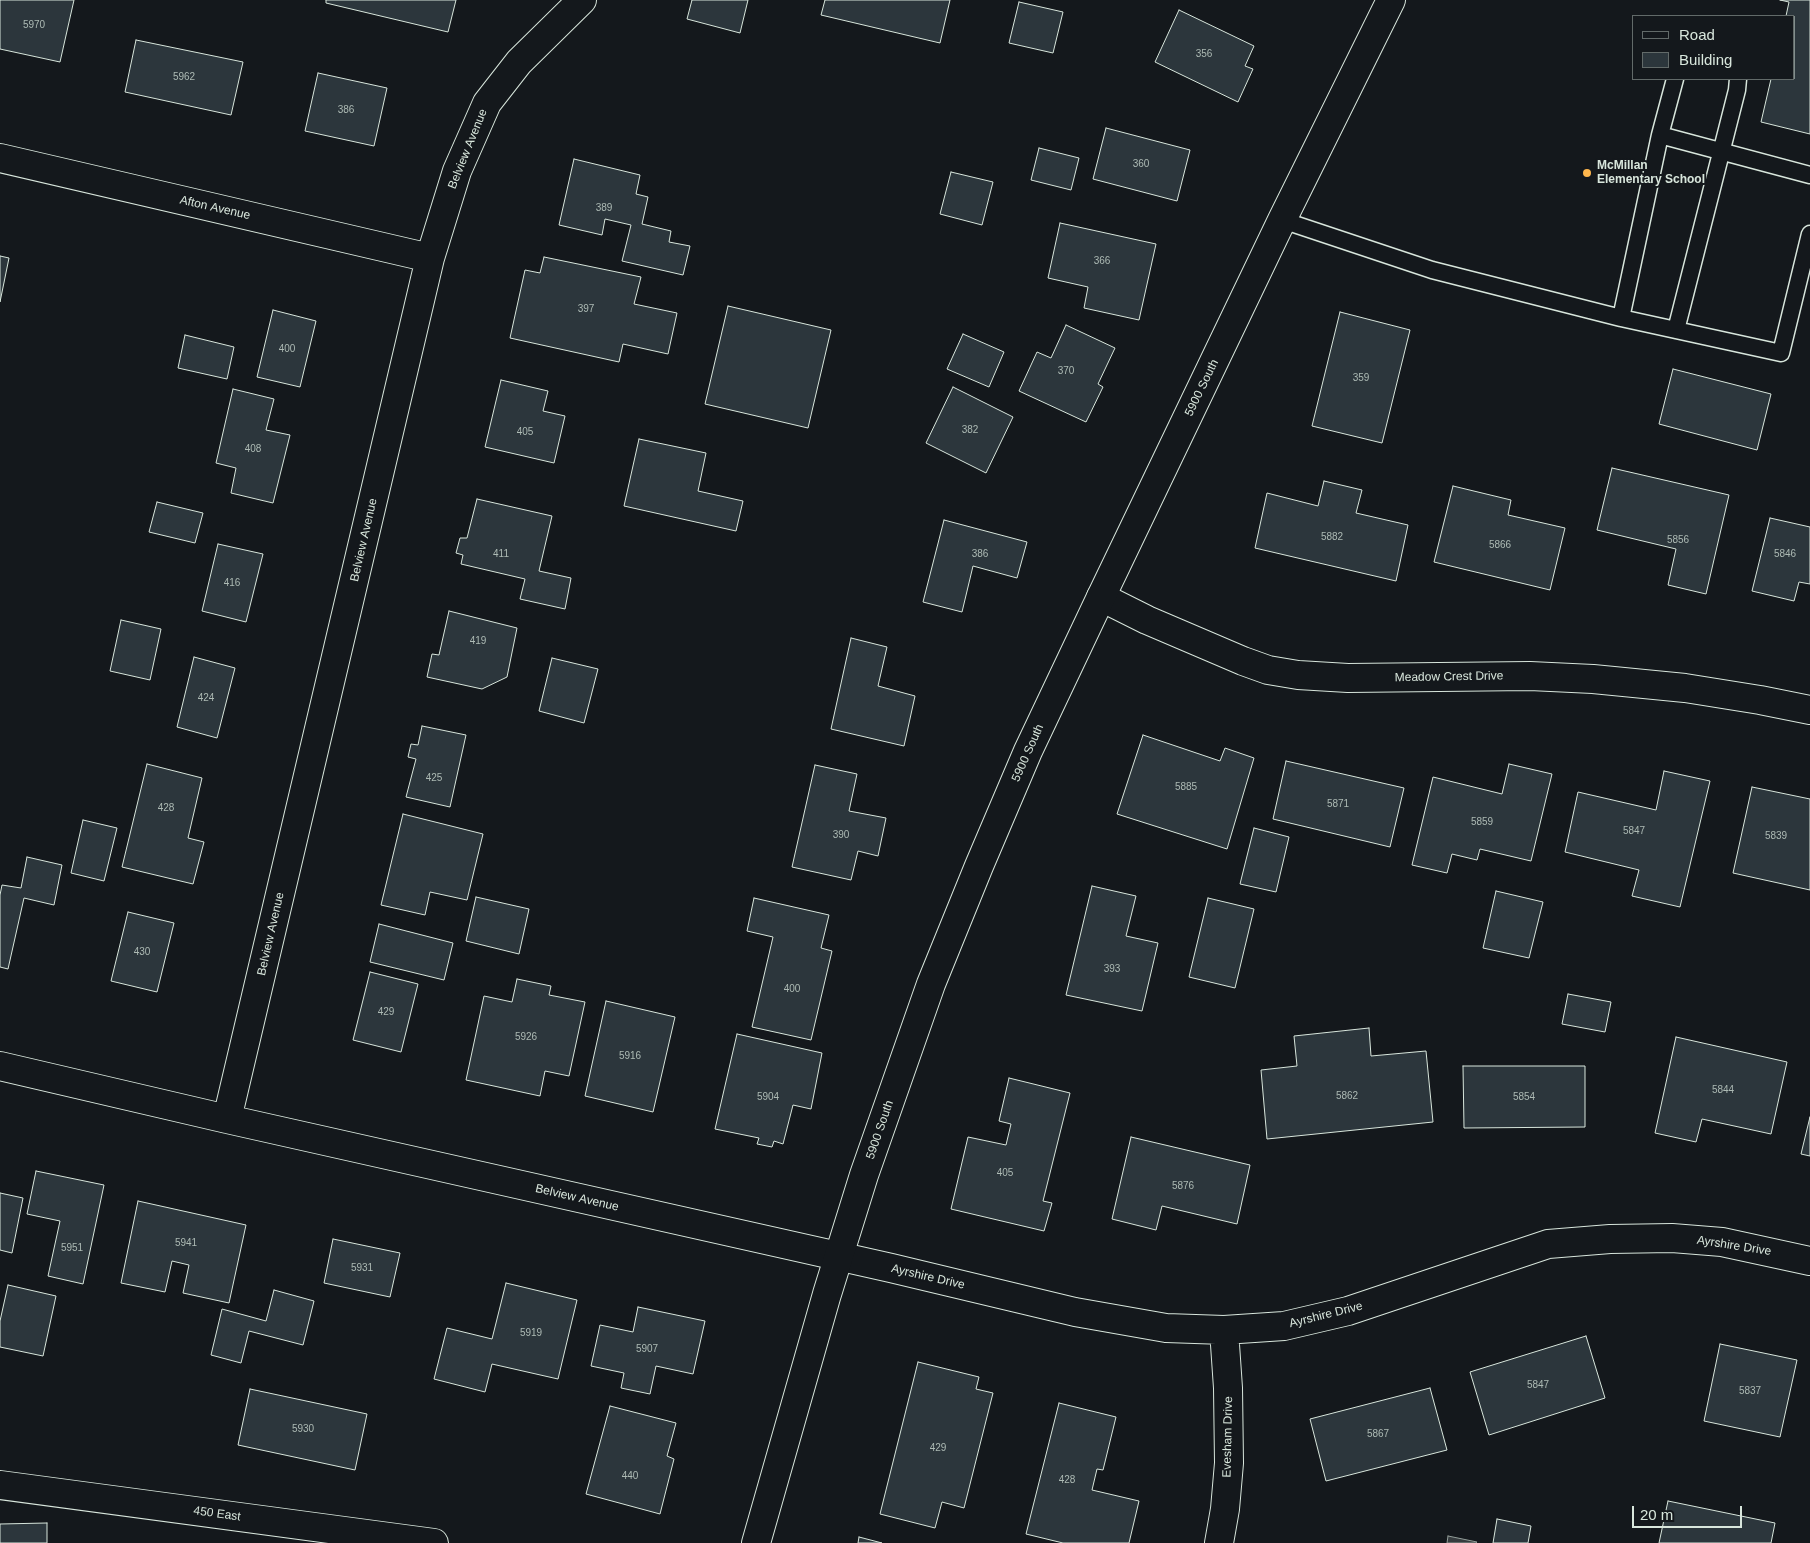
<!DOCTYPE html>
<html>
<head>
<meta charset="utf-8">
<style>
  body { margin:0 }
  #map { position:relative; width:1810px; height:1543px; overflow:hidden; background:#14181c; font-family:Helvetica,sans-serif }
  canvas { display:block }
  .legend { position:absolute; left:1632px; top:15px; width:162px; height:65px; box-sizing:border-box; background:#14181c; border:1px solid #626a69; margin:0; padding:6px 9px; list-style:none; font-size:15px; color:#d8e6dc }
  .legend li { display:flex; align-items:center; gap:10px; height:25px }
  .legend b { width:25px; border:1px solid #626a69 }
  .scale { position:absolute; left:1632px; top:1506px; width:110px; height:22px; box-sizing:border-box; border:2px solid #d8e6dc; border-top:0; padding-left:6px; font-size:15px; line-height:18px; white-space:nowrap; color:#d8e6dc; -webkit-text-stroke:4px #14181c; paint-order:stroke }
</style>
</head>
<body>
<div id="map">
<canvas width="1810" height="1543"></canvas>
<ul class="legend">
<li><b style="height:6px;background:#14181c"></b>Road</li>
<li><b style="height:14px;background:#2c363c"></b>Building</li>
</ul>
<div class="scale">20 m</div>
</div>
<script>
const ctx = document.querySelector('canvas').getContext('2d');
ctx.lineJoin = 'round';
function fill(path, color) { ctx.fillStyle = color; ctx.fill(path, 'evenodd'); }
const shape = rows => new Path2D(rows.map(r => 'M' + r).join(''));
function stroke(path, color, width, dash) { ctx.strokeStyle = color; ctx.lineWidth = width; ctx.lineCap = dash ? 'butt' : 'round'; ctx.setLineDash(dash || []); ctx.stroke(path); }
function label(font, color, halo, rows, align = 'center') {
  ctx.font = font + ' Helvetica,sans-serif'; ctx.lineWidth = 4; ctx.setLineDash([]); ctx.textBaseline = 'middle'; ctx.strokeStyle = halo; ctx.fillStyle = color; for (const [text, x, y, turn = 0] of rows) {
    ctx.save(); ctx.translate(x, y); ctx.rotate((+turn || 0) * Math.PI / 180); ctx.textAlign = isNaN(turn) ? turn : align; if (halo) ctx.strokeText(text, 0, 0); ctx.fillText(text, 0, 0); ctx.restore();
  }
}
const water = shape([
  [1448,1536,1477,1542,1476,1543,1447,1543,1448,1536]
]);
fill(water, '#363b3e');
stroke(water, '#939e99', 1);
const building = shape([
  [0,0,74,0,60,62,0,49,0,0],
  [326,0,456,0,448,32,326,3,326,0],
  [692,0,748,0,740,33,687,19,692,0],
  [825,0,950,0,940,43,821,15,825,0],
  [1780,0,1810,0,1810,134,1761,122,1771,79,1794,79,1794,16,1786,16,1789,2,1780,0],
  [1019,2,1063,12,1053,53,1009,43,1019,2],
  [1179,10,1254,46,1245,66,1253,69,1238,102,1155,62,1179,10],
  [136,40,243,62,231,115,125,92,136,40],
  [318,73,387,88,374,146,305,131,318,73],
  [1106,128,1190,150,1177,201,1093,179,1106,128],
  [1039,148,1079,158,1071,190,1031,180,1039,148],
  [574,159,640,175,636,194,648,197,642,224,671,231,669,242,690,246,683,275,622,261,631,225,605,219,602,235,559,225,574,159],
  [951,172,993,182,982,225,940,214,951,172],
  [1060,223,1156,244,1139,320,1084,308,1088,287,1048,278,1060,223],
  [0,256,9,258,0,302,0,256],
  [544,257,641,277,634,304,677,313,668,354,623,344,619,362,510,338,525,270,540,273,544,257],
  [728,306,831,330,808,428,705,404,728,306],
  [273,310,316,321,300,387,257,377,273,310],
  [1340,312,1410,330,1382,443,1312,426,1340,312],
  [1066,325,1115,348,1098,384,1103,387,1086,422,1019,391,1037,352,1051,358,1066,325],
  [963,334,1004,352,989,387,947,369,963,334],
  [185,335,234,347,227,379,178,368,185,335],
  [1673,369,1771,394,1757,450,1659,424,1673,369],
  [501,380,548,391,543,411,565,416,554,463,485,447,501,380],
  [953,387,1013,417,986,473,926,443,953,387],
  [233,389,274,399,266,430,290,435,273,503,231,493,236,468,216,463,233,389],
  [639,439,706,453,698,491,743,501,736,531,624,506,639,439],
  [1612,468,1729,495,1706,594,1668,585,1676,549,1597,530,1612,468],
  [1324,481,1362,490,1356,513,1408,525,1396,581,1255,548,1267,493,1318,506,1324,481],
  [1453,486,1511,500,1508,515,1565,528,1550,590,1434,562,1453,486],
  [477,499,552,516,539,571,571,578,565,609,520,599,525,579,461,564,463,555,456,553,460,538,467,538,477,499],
  [157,502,203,513,195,543,149,532,157,502],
  [1770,518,1810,527,1810,584,1799,582,1794,601,1752,591,1770,518],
  [944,520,1027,542,1017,578,973,566,962,612,923,602,944,520],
  [218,544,263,554,246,622,202,611,218,544],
  [449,611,517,628,507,677,482,689,427,677,432,654,439,655,449,611],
  [121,620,161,629,150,680,110,671,121,620],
  [851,638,887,647,878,686,915,696,904,746,831,729,851,638],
  [194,657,235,668,217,738,177,727,194,657],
  [552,658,598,669,584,723,539,711,552,658],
  [422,726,466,735,450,807,406,797,416,759,408,757,411,744,418,745,422,726],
  [1143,735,1220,761,1225,748,1254,758,1227,849,1117,814,1143,735],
  [1286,761,1404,788,1390,847,1273,819,1286,761],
  [147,764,202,778,188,838,204,842,193,884,122,867,147,764],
  [1509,764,1552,774,1531,861,1480,849,1477,860,1452,854,1447,873,1412,865,1433,777,1502,794,1509,764],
  [815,765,857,774,849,811,886,818,878,856,858,851,851,880,792,867,815,765],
  [1664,771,1710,781,1680,907,1632,896,1639,870,1565,852,1578,792,1656,810,1664,771],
  [1752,787,1810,799,1810,890,1733,873,1752,787],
  [403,814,483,834,467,900,430,892,425,915,381,905,403,814],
  [83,820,117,828,104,881,71,873,83,820],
  [1254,828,1289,837,1276,892,1240,884,1254,828],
  [27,857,62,865,54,905,24,898,8,969,0,967,0,895,2,885,21,888,27,857],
  [1092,886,1136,896,1126,936,1158,943,1142,1011,1066,995,1092,886],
  [1496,891,1543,902,1529,958,1483,948,1496,891],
  [476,897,529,909,519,954,466,941,476,897],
  [754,898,829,915,821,948,832,951,811,1040,752,1027,773,937,747,931,754,898],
  [1208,898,1254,909,1235,988,1189,977,1208,898],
  [128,912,174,923,157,992,111,981,128,912],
  [379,924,453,943,444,980,370,962,379,924],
  [370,972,418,984,401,1052,353,1040,370,972],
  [517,979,551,986,549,995,585,1002,569,1076,545,1071,540,1096,466,1080,484,996,512,1002,517,979],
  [1568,994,1611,1002,1605,1032,1562,1024,1568,994],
  [606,1001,675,1017,653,1112,585,1096,606,1001],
  [1369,1028,1371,1056,1426,1051,1433,1122,1267,1139,1261,1070,1297,1066,1294,1036,1369,1028],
  [737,1034,822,1053,811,1109,793,1105,783,1144,774,1141,772,1147,757,1144,759,1138,715,1129,737,1034],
  [1676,1037,1787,1062,1771,1134,1702,1119,1696,1142,1655,1133,1676,1037],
  [1463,1066,1585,1066,1585,1127,1464,1128,1463,1066],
  [1009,1078,1070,1093,1043,1201,1052,1203,1044,1231,951,1209,968,1137,1006,1145,1011,1124,999,1121,1009,1078],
  [1810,1117,1810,1156,1801,1154,1810,1117],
  [1131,1137,1250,1165,1237,1224,1162,1206,1156,1230,1112,1219,1131,1137],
  [36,1171,104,1185,83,1284,48,1276,60,1221,27,1214,36,1171],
  [0,1193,23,1198,12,1253,0,1250,0,1193],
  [138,1201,246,1225,229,1303,183,1293,189,1265,172,1261,165,1292,121,1283,138,1201],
  [333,1239,400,1253,390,1297,324,1283,333,1239],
  [506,1283,577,1300,558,1379,492,1364,485,1392,434,1379,447,1328,492,1339,506,1283],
  [8,1285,56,1296,43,1356,0,1347,0,1321,8,1285],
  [274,1290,314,1301,303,1345,249,1331,241,1363,211,1355,222,1309,266,1321,274,1290],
  [638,1307,705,1321,693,1374,656,1366,650,1394,621,1388,624,1373,591,1366,600,1325,633,1332,638,1307],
  [1586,1336,1605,1398,1489,1435,1470,1372,1586,1336],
  [1720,1344,1797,1360,1780,1437,1704,1421,1720,1344],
  [918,1362,979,1377,976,1389,993,1393,964,1508,942,1502,935,1528,880,1514,918,1362],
  [1430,1388,1447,1450,1326,1481,1310,1419,1430,1388],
  [250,1389,367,1414,355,1470,238,1445,250,1389],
  [1059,1403,1116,1417,1103,1470,1097,1469,1092,1490,1139,1501,1129,1543,1063,1543,1026,1534,1059,1403],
  [610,1406,676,1423,667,1456,674,1459,660,1514,586,1494,610,1406],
  [1668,1501,1775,1523,1771,1543,1659,1543,1668,1501],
  [1497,1519,1531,1526,1528,1543,1493,1543,1497,1519],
  [47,1523,47,1543,0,1543,0,1524,47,1523],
  [859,1537,882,1543,858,1543,859,1537]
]);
fill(building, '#2c363c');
stroke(building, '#d8e6dc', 1);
const lane = shape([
  [1660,135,1810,175],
  [1282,220,1432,270,1621,318,1781,353,1810,234],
  [1621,318,1660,135,1675,79],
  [1676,330,1737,90,1738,79]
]);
const street = shape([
  [0,158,430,258],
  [1101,597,1147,620,1243,661,1268,670,1298,675,1348,678,1530,676,1593,679,1685,688,1760,700,1810,710],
  [0,1066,227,1119,891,1268,1075,1312,1166,1328,1224,1330,1284,1326,1348,1311,1548,1244,1610,1239,1672,1238,1722,1242,1810,1261],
  [227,1119,430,258,457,171,487,103,519,62,582,0],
  [0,1485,434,1543],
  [1219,1543,1225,1509,1229,1463,1228,1388,1224,1330]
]);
const secondary = shape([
  [756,1543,827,1294,864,1175,931,984,979,866,1028,751,1101,597,1282,220,1391,0]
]);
stroke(lane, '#d8e6dc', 19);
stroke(street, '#d8e6dc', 30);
stroke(secondary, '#d8e6dc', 30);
stroke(lane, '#14181c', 16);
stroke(street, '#14181c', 28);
stroke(secondary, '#14181c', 28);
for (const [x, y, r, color] of [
  [1587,173,5,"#ffb74d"]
]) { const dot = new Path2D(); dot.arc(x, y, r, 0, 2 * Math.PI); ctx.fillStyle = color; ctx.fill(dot); stroke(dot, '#14181c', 2); }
label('10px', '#adbab4', null, [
  ["5970",34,25],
  ["356",1204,54],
  ["5962",184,77],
  ["386",346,110],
  ["360",1141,164],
  ["389",604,208],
  ["366",1102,261],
  ["397",586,309],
  ["400",287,349],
  ["370",1066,371],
  ["359",1361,378],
  ["382",970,430],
  ["405",525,432],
  ["408",253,449],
  ["5882",1332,537],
  ["5856",1678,540],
  ["5866",1500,545],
  ["411",501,554],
  ["386",980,554],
  ["5846",1785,554],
  ["416",232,583],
  ["419",478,641],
  ["424",206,698],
  ["425",434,778],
  ["5885",1186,787],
  ["5871",1338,804],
  ["428",166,808],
  ["5859",1482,822],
  ["5847",1634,831],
  ["390",841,835],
  ["5839",1776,836],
  ["430",142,952],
  ["393",1112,969],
  ["400",792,989],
  ["429",386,1012],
  ["5926",526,1037],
  ["5916",630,1056],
  ["5844",1723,1090],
  ["5862",1347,1096],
  ["5904",768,1097],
  ["5854",1524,1097],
  ["405",1005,1173],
  ["5876",1183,1186],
  ["5941",186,1243],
  ["5951",72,1248],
  ["5931",362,1268],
  ["5919",531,1333],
  ["5907",647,1349],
  ["5847",1538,1385],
  ["5837",1750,1391],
  ["5930",303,1429],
  ["5867",1378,1434],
  ["429",938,1448],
  ["440",630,1476],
  ["428",1067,1480]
]);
label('12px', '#d8e6dc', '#14181c', [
  ["Belview Avenue",468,149,-68],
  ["Afton Avenue",215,208,13],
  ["5900 South",1202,388,-64],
  ["Belview Avenue",364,540,-77],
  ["Meadow Crest Drive",1449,677,-1],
  ["5900 South",1028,753,-66],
  ["Belview Avenue",271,934,-77],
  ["5900 South",880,1130,-71],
  ["Belview Avenue",577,1198,13],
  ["Ayrshire Drive",1734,1246,9],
  ["Ayrshire Drive",928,1277,13],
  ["Ayrshire Drive",1326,1315,-14],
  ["Evesham Drive",1228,1437,-89],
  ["450 East",217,1514,8]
]);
label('bold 12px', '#d8e6dc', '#14181c', [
  ["McMillan",1597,166],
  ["Elementary School",1597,180]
], 'left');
</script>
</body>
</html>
